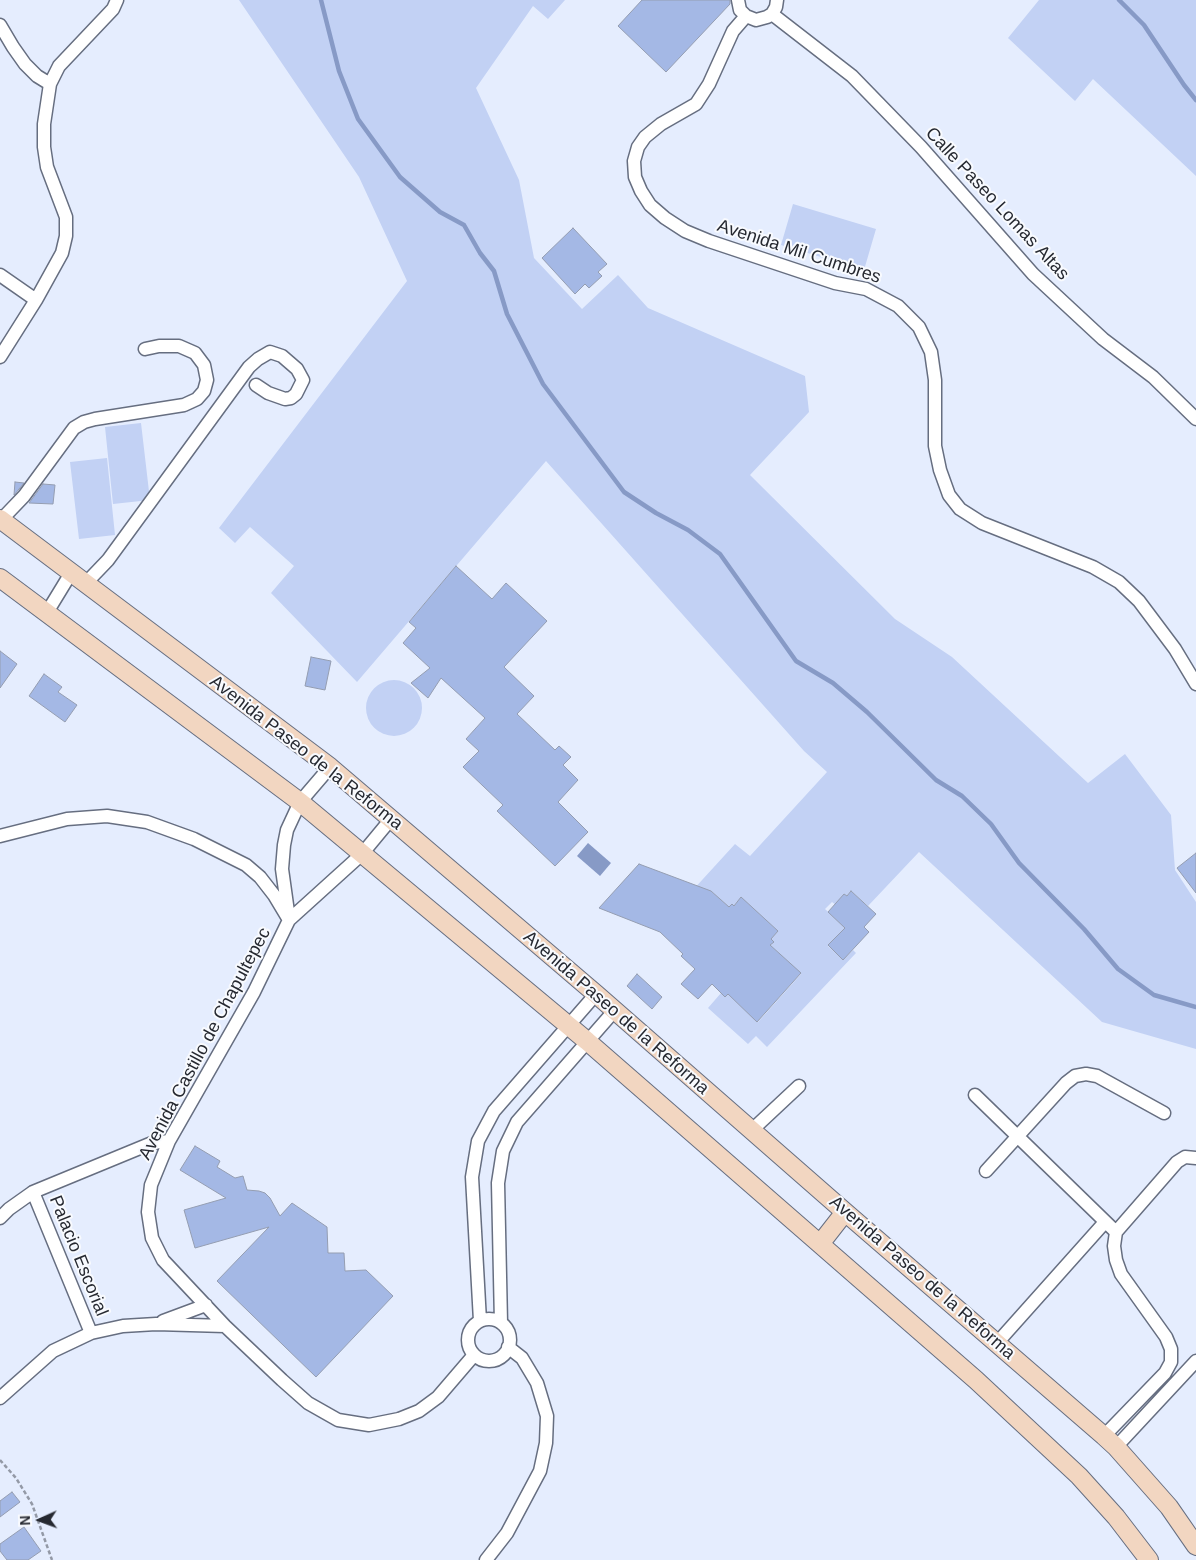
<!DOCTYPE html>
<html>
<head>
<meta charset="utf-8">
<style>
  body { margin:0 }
  #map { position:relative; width:1196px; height:1560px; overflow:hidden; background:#e5edfe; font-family:Arial,sans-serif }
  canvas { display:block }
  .north { position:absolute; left:15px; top:1495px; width:50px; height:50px; -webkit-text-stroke:4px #f8fafe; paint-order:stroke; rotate:268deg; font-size:14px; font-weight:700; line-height:20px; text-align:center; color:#262931 }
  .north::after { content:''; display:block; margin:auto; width:18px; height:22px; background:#262931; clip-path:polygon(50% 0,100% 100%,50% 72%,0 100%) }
</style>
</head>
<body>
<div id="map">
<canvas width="1196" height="1560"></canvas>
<div class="north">N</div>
</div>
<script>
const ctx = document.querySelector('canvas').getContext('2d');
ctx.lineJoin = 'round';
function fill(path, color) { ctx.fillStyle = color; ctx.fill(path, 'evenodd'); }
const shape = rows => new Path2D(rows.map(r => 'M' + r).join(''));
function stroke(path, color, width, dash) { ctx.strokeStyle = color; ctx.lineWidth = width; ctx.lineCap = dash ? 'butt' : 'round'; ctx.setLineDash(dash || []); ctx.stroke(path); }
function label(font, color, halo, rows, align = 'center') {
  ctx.font = font + ' Arial,sans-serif'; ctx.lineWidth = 4; ctx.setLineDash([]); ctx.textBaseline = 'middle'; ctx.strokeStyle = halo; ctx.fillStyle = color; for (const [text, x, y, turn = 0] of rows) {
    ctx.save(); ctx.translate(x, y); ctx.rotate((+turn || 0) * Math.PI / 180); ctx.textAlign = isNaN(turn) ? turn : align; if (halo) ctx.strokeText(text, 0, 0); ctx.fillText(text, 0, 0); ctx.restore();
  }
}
fill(shape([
  [239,0,565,0,548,19,533,6,476,88,519,180,534,258,582,309,618,275,648,308,805,376,809,412,750,475,895,619,952,657,1088,783,1125,754,1171,815,1175,870,1196,902,1196,1049,1102,1022,919,852,868,906,851,891,847,896,844,894,840,899,837,906,832,902,825,909,851,933,843,941,836,937,828,946,843,960,853,950,856,953,767,1047,756,1036,748,1044,708,1008,721,993,725,997,728,994,758,1022,801,974,770,945,773,942,771,939,778,931,741,898,734,906,732,904,729,907,711,891,692,891,735,844,750,856,827,772,804,751,546,461,357,682,271,593,294,566,250,527,235,543,219,528,407,281,359,177],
  [1039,0,1196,0,1196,176,1093,79,1075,101,1008,38],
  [793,204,876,229,864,270,781,245],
  [141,423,150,500,113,504,105,427],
  [107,458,115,535,79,539,70,462],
  '366 708a28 28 0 1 1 56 0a28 28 0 1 1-56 0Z'
]), '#c2d1f4');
fill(shape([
  [588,843,611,863,600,876,577,856]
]), '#879ac6');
stroke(shape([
  [321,0,339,71,358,119,400,177,440,212,464,225,480,253,494,271,507,314,543,384,624,492,656,513,688,530,720,554,796,661,833,683,867,712,936,780,962,796,991,824,1019,863,1084,929,1118,969,1154,995,1196,1007],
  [1119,0,1144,25,1184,85,1196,100]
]), '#879ac6', 4.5);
const building = shape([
  [642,0,730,0,730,4,666,72,618,26,642,0],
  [573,228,607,264,598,272,602,276,589,288,585,284,575,294,542,258,573,228],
  [15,482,24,483,14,495,15,482],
  [43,484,55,485,53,504,29,503,43,484],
  [456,566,492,599,506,583,547,621,504,667,534,696,517,714,555,750,559,746,571,757,563,765,578,780,558,802,588,832,555,866,497,811,503,805,463,767,479,751,466,739,485,718,441,678,428,698,411,683,430,668,403,643,416,628,409,622,456,566],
  [0,651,17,664,0,688,0,651],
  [311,657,331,661,325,690,305,686,311,657],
  [44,674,62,687,58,692,77,705,65,722,29,696,44,674],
  [1196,853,1196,893,1177,868,1196,853],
  [639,864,711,891,729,907,732,904,734,906,741,897,778,931,771,939,774,942,770,945,801,973,757,1022,728,994,725,997,712,984,698,999,681,984,695,969,681,956,683,954,660,932,599,908,639,864],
  [851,891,876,914,864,927,869,932,843,960,828,945,845,928,828,912,844,894,847,896,851,891],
  [637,974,662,997,652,1009,627,986,637,974],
  [195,1146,220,1161,217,1167,235,1178,243,1176,247,1190,259,1191,265,1193,270,1198,280,1216,292,1203,327,1227,328,1253,344,1253,345,1271,366,1270,393,1296,316,1377,217,1281,269,1227,195,1248,184,1210,226,1198,180,1170,195,1146],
  [12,1492,20,1502,0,1517,0,1501,12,1492],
  [24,1527,41,1551,28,1560,7,1560,0,1551,0,1544,24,1527]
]);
fill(building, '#a4b8e5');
stroke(building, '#949db1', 1);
const minor = shape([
  [738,0,740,10,746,16,756,20,767,17,772,14,776,7,777,0],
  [772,14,852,76,921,147,1033,274,1103,339,1153,377,1196,419],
  [746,16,733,31,709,84,696,104,661,124,645,137,638,147,634,161,635,177,641,191,650,205,665,218,685,231,709,241,835,283,866,289,898,306,919,327,931,352,935,380,935,446,940,470,949,495,960,509,982,523,1093,567,1119,582,1139,601,1175,649,1196,684],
  [0,25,13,47,25,64,37,76,50,84],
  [0,275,36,300],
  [0,357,36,300,62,253,66,236,66,217,47,167,44,147,44,124,50,84,59,66,113,9,117,0],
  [1,520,24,496,74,428,84,422,95,419,184,405,197,399,204,391,207,380,204,365,195,353,179,346,159,346,145,349],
  [85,584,108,560,249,367,258,359,270,352,282,356,297,369,303,380,296,394,291,398,285,399,268,393,256,385],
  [46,614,71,573],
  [391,819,362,854,289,920,254,992,169,1141,151,1185,148,1212,152,1238,163,1260,225,1326,282,1380,308,1403,338,1420,369,1425,399,1419,419,1411,438,1397,474,1355],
  [0,836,67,819,107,816,147,822,194,839,246,865,260,877,274,895,289,920],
  [288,912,282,869,284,845,287,830,300,802,330,767],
  [975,1095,1116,1232],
  [752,1130,799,1086],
  [986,1171,1066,1083,1075,1076,1086,1074,1097,1076,1164,1113],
  [33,1192,91,1333],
  [0,1218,9,1209,33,1192,152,1143,169,1141],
  '468 1340a21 21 0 1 1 42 0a21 21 0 1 1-42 0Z',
  [163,1321,206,1305],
  [480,1321,472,1177,478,1141,494,1111,596,994],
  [501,1323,498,1183,503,1151,517,1122,615,1010],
  [997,1343,1105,1222],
  [0,1398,53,1351,91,1333,123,1326,156,1324,225,1326],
  [1104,1436,1165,1373,1171,1362,1171,1349,1166,1337,1121,1274,1116,1260,1114,1246,1116,1232,1177,1162,1185,1157,1196,1158],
  [1116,1447,1196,1361],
  [486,1560,507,1533,540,1471,546,1443,547,1416,537,1383,522,1358,508,1347]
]);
const secondary = shape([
  [0,519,330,767,596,994,845,1212,1104,1436,1116,1447,1169,1507,1196,1546],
  [0,578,300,802,587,1041,976,1380,1079,1476,1116,1517,1149,1560],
  [820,1244,845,1212]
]);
stroke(minor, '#666e80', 15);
stroke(secondary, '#666e80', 20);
stroke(shape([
  [0,1460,16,1478,32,1504,52,1560]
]), '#9399a6', 2.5, [4, 2.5]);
stroke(minor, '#fff', 12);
stroke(secondary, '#f2d6c1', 18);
label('18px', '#262931', '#f8fafe', [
  ["Calle Paseo Lomas Altas",997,204,47],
  ["Avenida Mil Cumbres",799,252,18],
  ["Avenida Paseo de la Reforma",306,753,38],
  ["Avenida Paseo de la Reforma",616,1013,41],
  ["Avenida Castillo de Chapultepec",205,1044,-62],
  ["Palacio Escorial",78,1256,68],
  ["Avenida Paseo de la Reforma",922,1278,41]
]);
</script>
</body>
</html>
